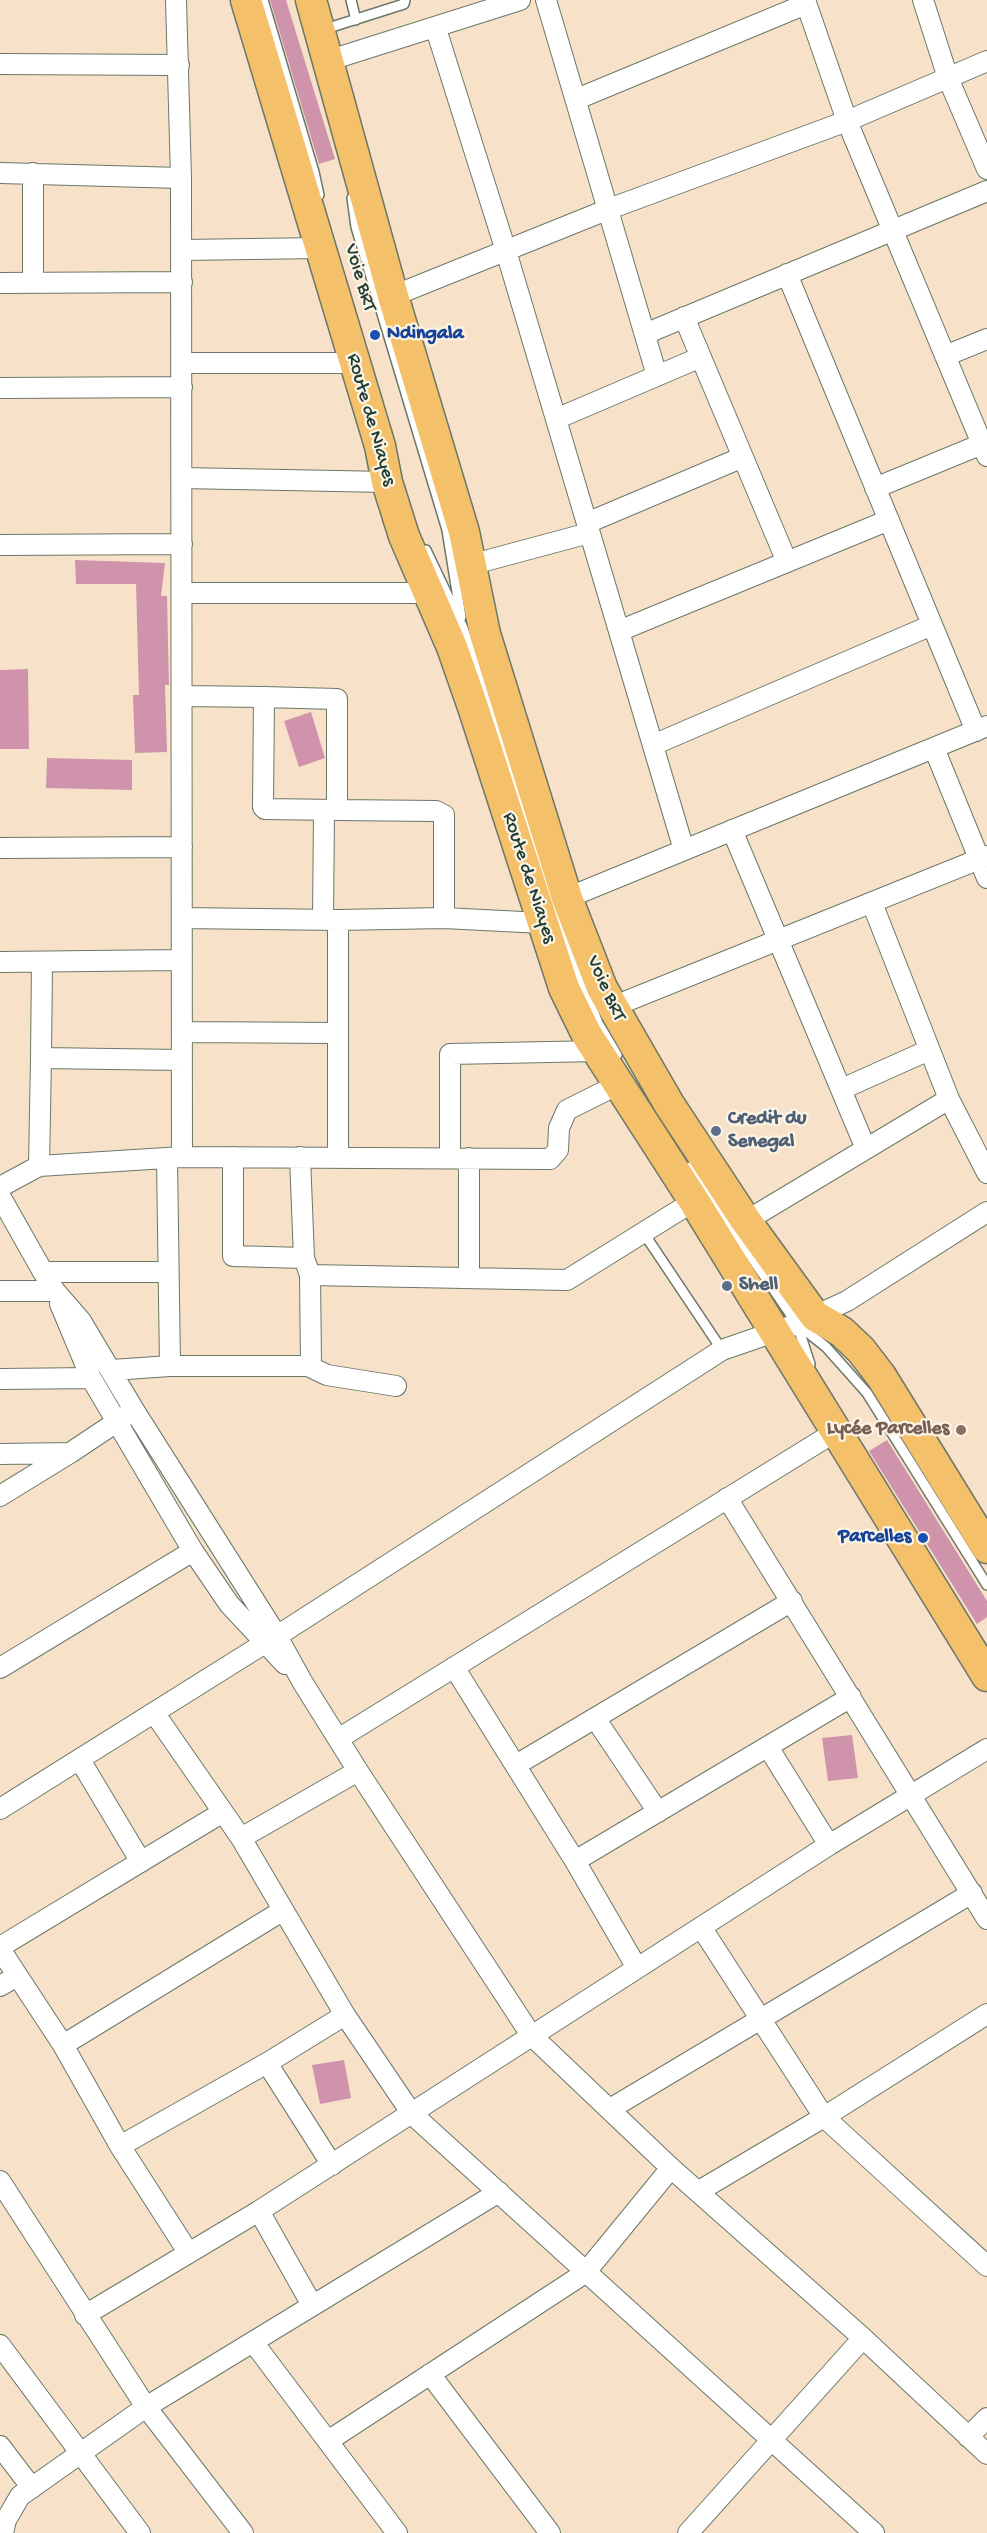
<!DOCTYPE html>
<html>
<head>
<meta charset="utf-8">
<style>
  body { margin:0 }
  canvas { display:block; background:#f7e2c9 }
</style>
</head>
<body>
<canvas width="987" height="2533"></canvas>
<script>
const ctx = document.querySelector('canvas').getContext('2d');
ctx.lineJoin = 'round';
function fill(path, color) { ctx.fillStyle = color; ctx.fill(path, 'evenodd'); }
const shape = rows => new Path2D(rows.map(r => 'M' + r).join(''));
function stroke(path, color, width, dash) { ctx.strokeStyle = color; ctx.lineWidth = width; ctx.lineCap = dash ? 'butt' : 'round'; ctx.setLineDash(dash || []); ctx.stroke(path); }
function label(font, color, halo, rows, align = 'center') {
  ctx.font = font + ' "Gochi Hand",sans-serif'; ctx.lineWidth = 4.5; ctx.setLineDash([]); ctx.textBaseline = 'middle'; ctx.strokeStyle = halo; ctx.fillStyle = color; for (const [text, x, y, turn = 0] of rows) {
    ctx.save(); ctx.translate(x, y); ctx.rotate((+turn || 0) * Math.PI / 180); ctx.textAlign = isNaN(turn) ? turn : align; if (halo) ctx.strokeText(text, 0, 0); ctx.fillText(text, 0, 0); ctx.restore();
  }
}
fill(shape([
  [270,0,286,0,335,159,319,164],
  [75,560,165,563,161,596,167,596,169,685,165,685,167,752,135,753,133,695,139,695,136,584,76,584],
  [28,669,29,749,0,749,0,670],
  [311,712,325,758,299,767,284,721],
  [47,758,132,760,132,790,46,788],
  [887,1440,987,1601,987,1617,977,1624,869,1451],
  [852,1735,858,1778,828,1781,822,1738],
  [344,2060,351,2098,320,2104,312,2065]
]), '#cf93ac');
const lane = shape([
  [263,0,314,172,319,195],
  [351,0,356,20],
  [322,30,404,4,405,0],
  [352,198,356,227,447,530,461,617],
  [426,550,463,628,577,971,598,1023,617,1055],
  [690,1167,797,1324,810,1364],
  [643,1232,722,1350],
  [797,1324,826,1347,867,1393,987,1585]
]);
const street = shape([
  [176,0,181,178,182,1157],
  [546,0,657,376],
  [805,0,847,121,987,456],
  [923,0,948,78,987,169],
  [436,29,506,251,684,850],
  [327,61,520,0],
  [0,64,179,65],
  [577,99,806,4],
  [0,173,181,178],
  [182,250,321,248],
  [787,274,976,731],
  [0,283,182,282],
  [33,283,33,173],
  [393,296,609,209,847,121,987,61],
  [684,317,787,562],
  [645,334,987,191],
  [945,356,987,339],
  [182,363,354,363],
  [0,388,182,387],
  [556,419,701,357],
  [182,478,387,482],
  [875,488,982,444],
  [587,523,743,457],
  [0,545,182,544],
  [470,565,589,533],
  [182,593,429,593],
  [619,631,889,520],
  [182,696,264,697,337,699,337,810,265,809,263,807,264,697],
  [653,745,932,625],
  [934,748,987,878],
  [337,810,436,811,444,815,444,918],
  [732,830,866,1149],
  [0,848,182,847],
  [567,898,987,726],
  [872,903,949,1099,987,1173],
  [182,918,338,920,444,918,542,923],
  [323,920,324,811],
  [0,962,182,960],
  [612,1007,987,856],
  [182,1032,338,1033],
  [41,1058,42,962],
  [842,1089,929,1050],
  [300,1157,304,1258],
  [338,1157,338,920],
  [450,1158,450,1054,599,1051],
  [469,1158,469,1277],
  [39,1166,182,1157,550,1159,558,1150,559,1128,567,1110,619,1084],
  [0,1187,39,1166,41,1058,182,1060],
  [0,1196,43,1272,55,1291,81,1321,134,1410,277,1636,303,1683,358,1771,531,2035,671,2168,863,2338,987,2454],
  [746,1221,949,1099],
  [43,1272,168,1272],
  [310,1275,567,1280,694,1201],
  [0,1291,55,1291],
  [60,1304,91,1378,193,1551,229,1604,285,1664],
  [170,1366,308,1366,311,1363,310,1275,304,1258,233,1256,233,1157],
  [308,1366,327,1375,396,1386],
  [112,1370,170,1366,167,1159],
  [0,1379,91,1378],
  [0,1454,69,1453],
  [0,1496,70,1453,127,1415],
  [727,1498,987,1919],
  [277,1636,722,1350,797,1324,847,1301,987,1212],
  [454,1667,575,1861,637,1968],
  [0,1668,193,1551],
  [155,1714,241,1838,345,2015,412,2114,874,2533],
  [595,1718,658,1812],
  [338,1739,835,1432],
  [768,1747,829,1845],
  [80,1760,141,1862],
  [516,1765,792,1601],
  [0,1809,265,1643],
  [241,1838,358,1771],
  [575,1861,851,1697],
  [701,1927,824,2117,987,2266],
  [0,1947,223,1812],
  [0,1949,63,2045,120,2146,188,2252],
  [0,1986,17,1976],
  [63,2045,282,1911],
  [267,2063,332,2165],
  [610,2109,972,1893],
  [120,2146,267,2063,345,2015],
  [0,2181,146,2407,243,2533],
  [699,2191,824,2117,987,2014],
  [259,2211,312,2305],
  [85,2315,259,2211,829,1845,987,1749],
  [253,2342,397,2533],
  [0,2345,140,2533],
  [430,2374,550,2533],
  [968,2437,987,2418],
  [328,2441,585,2273,671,2168],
  [0,2446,32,2488],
  [3,2533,6,2520,20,2496,146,2407,499,2192],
  [688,2533,863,2338]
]);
const primary = shape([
  [246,0,380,446,387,482,404,536,452,647,473,707,564,988,587,1035,694,1201,987,1676],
  [311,0,393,296,464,532,485,634,567,898,602,988,669,1104,746,1221,815,1316,842,1332,861,1350,881,1376,987,1548]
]);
stroke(lane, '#6b7768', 12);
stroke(street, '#6b7768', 22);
stroke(primary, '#6b7768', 33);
stroke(lane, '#fff', 9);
stroke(street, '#fff', 20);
stroke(primary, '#f4c16a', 30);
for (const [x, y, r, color] of [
  [375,335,6,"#1a4fb4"],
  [716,1131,6,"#5c6f8a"],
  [727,1286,6,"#5c6f8a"],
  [961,1430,6,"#8d6e63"],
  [923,1538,6,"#1a4fb4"]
]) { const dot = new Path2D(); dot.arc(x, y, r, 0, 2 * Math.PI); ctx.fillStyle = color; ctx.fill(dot); stroke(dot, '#fcf5e5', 2); }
label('20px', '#1f3d34', '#fcf5e5', [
  ["Voie BRT",359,278,73],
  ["Route de Niayes",370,420,74],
  ["Route de Niayes",528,878,72],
  ["Voie BRT",605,989,66]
]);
label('bold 20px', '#164399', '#fcf5e5', [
  ["Ndingala",387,335],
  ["Parcelles",911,1538,"right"]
], 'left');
label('bold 20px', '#4e5e75', '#fcf5e5', [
  ["Credit du",728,1120],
  ["Senegal",728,1143],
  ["Shell",739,1286]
], 'left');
label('bold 20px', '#785e54', '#fcf5e5', [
  ["Lycée Parcelles",949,1430]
], 'right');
</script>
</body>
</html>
